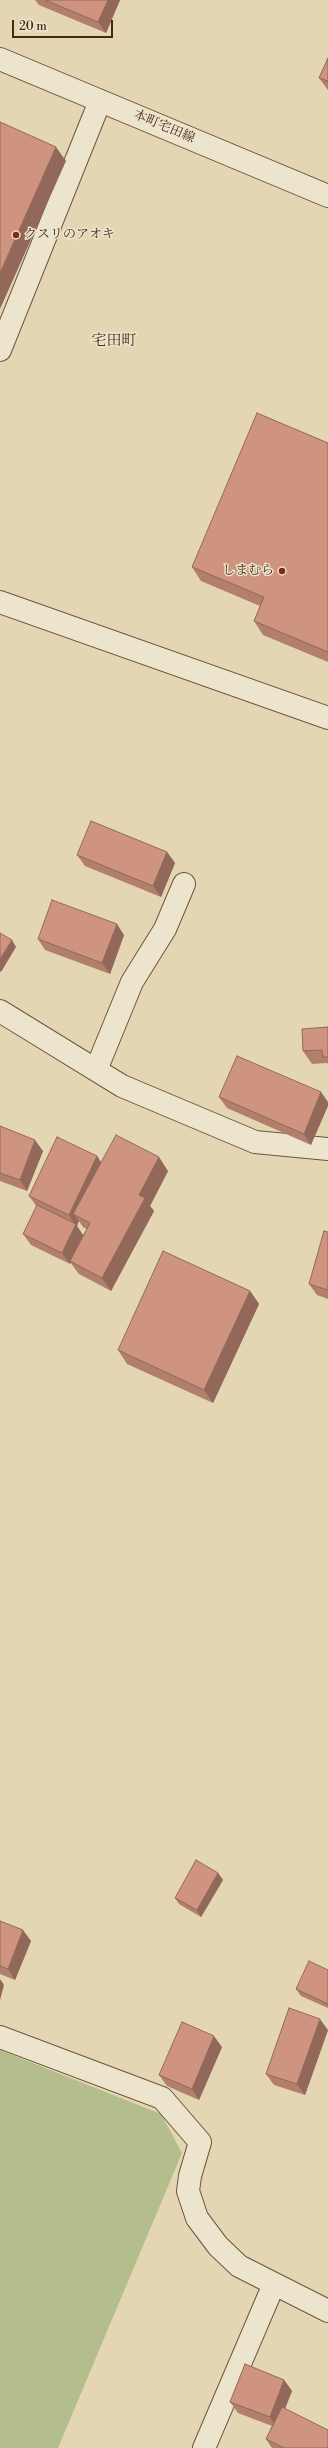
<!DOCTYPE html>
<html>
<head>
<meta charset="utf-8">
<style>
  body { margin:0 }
  #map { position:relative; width:328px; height:2448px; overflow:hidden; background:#e4d6b2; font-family:"Libre Bodoni",serif }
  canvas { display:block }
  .scale { position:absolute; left:12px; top:20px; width:101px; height:18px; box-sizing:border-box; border:2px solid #482814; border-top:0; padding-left:5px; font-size:12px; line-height:14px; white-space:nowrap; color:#482814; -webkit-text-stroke:3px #ede4cd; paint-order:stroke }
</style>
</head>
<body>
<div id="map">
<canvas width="328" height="2448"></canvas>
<div class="scale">20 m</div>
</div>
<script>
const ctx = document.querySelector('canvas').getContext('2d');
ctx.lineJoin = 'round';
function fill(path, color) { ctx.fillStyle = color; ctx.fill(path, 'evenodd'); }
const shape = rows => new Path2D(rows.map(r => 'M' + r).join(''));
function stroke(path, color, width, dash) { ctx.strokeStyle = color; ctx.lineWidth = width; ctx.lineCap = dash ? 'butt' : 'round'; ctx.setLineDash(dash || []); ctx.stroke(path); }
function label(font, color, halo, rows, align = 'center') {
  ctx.font = font + ' "Libre Bodoni","Noto Serif JP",serif'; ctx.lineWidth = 3; ctx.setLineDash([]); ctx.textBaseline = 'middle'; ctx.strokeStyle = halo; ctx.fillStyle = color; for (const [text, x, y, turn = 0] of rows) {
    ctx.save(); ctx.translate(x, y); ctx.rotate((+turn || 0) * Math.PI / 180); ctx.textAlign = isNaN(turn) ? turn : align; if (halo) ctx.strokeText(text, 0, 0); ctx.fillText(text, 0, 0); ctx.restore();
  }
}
fill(shape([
  [0,2050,161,2114,182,2153,58,2448,0,2448]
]), '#b4be8c');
const minor = shape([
  [0,350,100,101],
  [0,602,328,718],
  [0,1011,122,1086,255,1142,328,1149],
  [96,1070,132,982,165,929,184,884],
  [0,2037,162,2098,200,2142,190,2176,188,2191,197,2218,218,2246,239,2266,328,2311],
  [204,2448,274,2284]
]);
const tertiary = shape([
  [0,59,328,196]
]);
stroke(minor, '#6f543c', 24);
stroke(tertiary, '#6f543c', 24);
stroke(minor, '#ede4cd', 22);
stroke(tertiary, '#ede4cd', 22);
fill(shape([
  [35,0,120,0,106,33,39,5],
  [328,58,328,90,319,78],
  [328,443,328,662,263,635,254,621,260,606,201,581,192,567],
  [167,852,175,863,161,897,85,866,77,855],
  [124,935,110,974,45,950,38,939],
  [328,1027,328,1064,327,1063,312,1064,303,1051],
  [321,1092,311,1145,227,1108,219,1097],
  [0,1126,43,1151,27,1191,0,1181],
  [97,1156,101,1163,168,1171,150,1206,154,1211,111,1291,79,1274,70,1262,70,1264,31,1245,23,1234,37,1207,29,1196],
  [79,1221,83,1227,87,1229,83,1235,77,1226],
  [328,1232,328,1299,317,1295,309,1284],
  [250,1291,259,1304,213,1403,127,1364,118,1350],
  [218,1873,223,1880,201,1917,179,1904,175,1898],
  [0,1921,31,1941,15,1980,0,1974],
  [328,1970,328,2008,301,1996,296,1989],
  [328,2030,305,2095,274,2085,266,2074],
  [222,2047,199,2100,167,2086,159,2075],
  [284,2380,292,2391,285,2409,328,2448,272,2448,266,2439,272,2426,238,2413,230,2402]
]), '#b27f6d');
fill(shape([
  [108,0,120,0,106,33,98,22],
  [56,147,66,161,0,309,0,273],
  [167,852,175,863,161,897,153,886],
  [117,924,124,935,110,974,102,963],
  [12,940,16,947,1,972,0,971,0,959],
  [321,1092,328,1102,328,1106,311,1145,304,1134],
  [35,1140,43,1151,27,1191,20,1180],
  [97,1156,104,1167,73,1214,79,1221,77,1226,83,1235,70,1264,62,1253,75,1225,69,1215],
  [159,1157,168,1171,150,1206,154,1211,111,1291,102,1278,139,1195],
  [250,1291,259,1304,213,1403,204,1390],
  [218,1873,223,1880,201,1917,197,1910],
  [23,1930,31,1941,15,1980,8,1969],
  [0,1979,4,1985,0,2000],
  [320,2019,328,2030,305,2095,297,2084],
  [214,2036,222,2047,199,2100,192,2089],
  [284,2380,292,2391,277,2428,270,2417]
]), '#916859');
const building = shape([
  [45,0,108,0,98,22,45,0],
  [328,58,328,81,319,78,328,58],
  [0,122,56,147,0,273,0,122],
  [257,413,328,443,328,652,254,621,264,597,192,567,257,413],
  [91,821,167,852,153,886,77,855,91,821],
  [52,900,117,924,102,963,38,939,52,900],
  [0,933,12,940,0,959,0,933],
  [328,1027,328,1057,323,1057,322,1050,303,1051,302,1029,328,1027],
  [237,1056,321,1092,304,1134,219,1097,237,1056],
  [0,1126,35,1140,20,1180,0,1173,0,1126],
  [116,1135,159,1157,139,1195,145,1198,102,1278,70,1261,90,1223,73,1214,116,1135],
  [57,1137,97,1156,69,1215,29,1196,57,1137],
  [37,1205,76,1224,62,1253,23,1234,37,1205],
  [324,1231,328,1232,328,1290,309,1284,324,1231],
  [163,1251,250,1291,204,1390,118,1350,163,1251],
  [196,1860,218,1873,197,1910,175,1898,196,1860],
  [0,1921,23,1930,8,1969,0,1966,0,1921],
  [309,1961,328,1970,328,2004,296,1989,309,1961],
  [289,2008,320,2019,297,2084,266,2074,289,2008],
  [182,2022,214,2036,192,2089,159,2075,182,2022],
  [245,2364,284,2380,270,2417,230,2402,245,2364],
  [282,2407,328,2430,328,2448,284,2448,266,2439,282,2407]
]);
fill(building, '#cf947f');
stroke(building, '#916859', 1);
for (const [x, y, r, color] of [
  [16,235,4,"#8f2418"],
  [282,571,4,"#8f2418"]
]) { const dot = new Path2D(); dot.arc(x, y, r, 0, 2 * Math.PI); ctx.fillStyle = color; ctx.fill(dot); stroke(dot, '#ede4cd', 1.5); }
label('13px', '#482814', '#ede4cd', [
  ["本町宅田線",164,127,23]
]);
label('13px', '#482814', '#ede4cd', [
  ["クスリのアオキ",24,235],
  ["しまむら",274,571,"right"]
], 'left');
label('15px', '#482814', '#ede4cd', [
  ["宅田町",114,341]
]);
</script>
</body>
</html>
